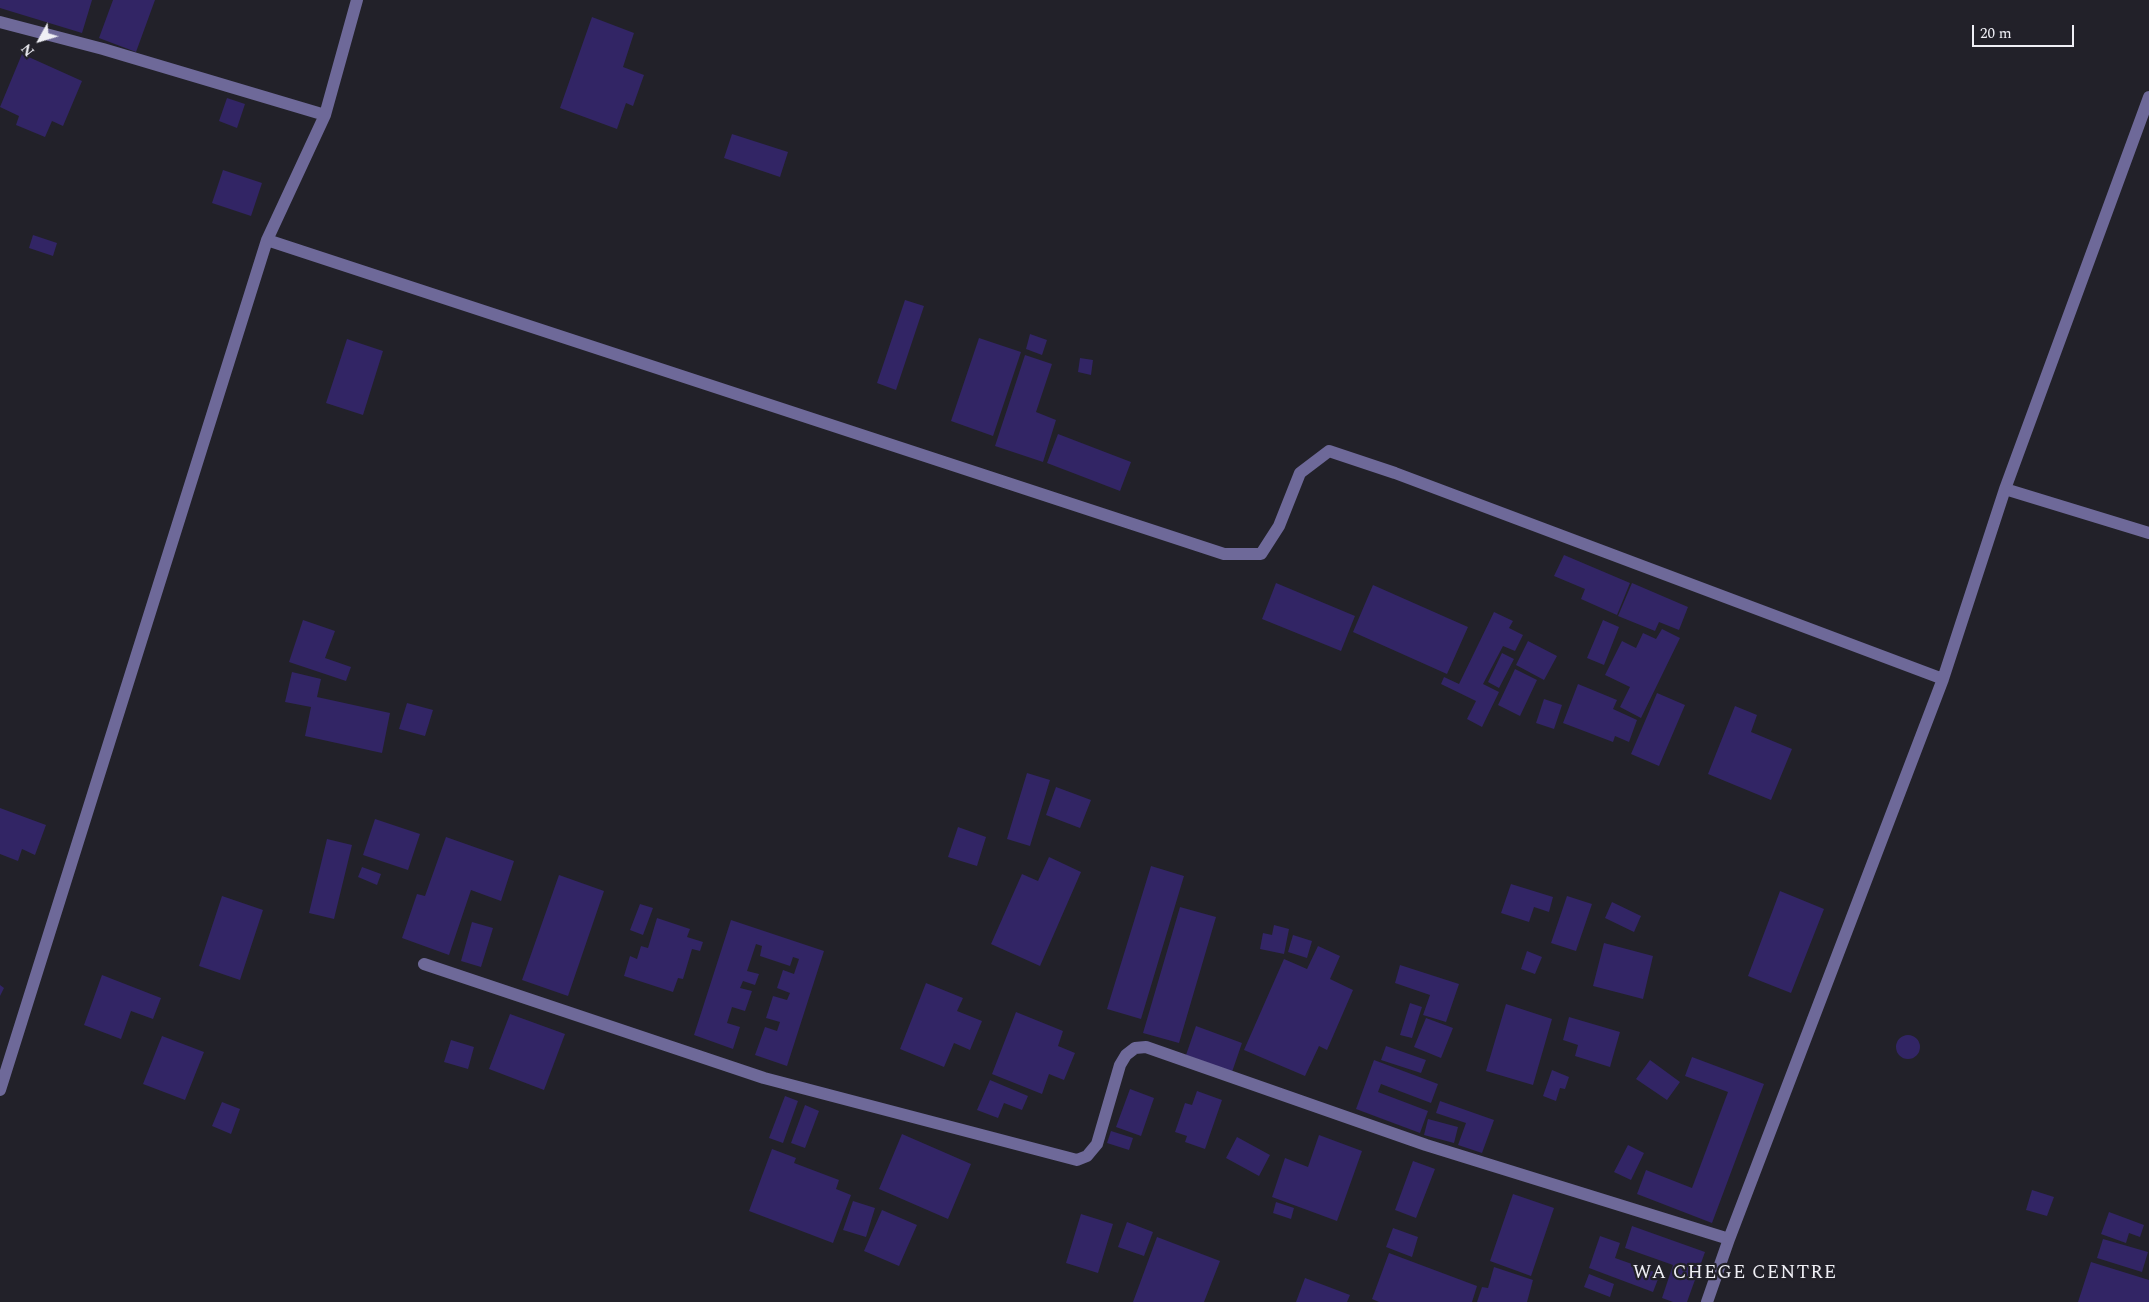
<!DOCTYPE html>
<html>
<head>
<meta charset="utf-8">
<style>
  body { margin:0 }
  #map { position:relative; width:2149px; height:1302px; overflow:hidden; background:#222129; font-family:Spectral,serif }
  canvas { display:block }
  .north { position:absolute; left:15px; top:15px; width:50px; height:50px; -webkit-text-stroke:4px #222129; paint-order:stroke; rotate:231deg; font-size:14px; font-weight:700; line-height:20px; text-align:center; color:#efeff5 }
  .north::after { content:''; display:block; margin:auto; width:18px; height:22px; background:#efeff5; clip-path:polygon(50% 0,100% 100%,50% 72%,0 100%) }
  .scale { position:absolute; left:1972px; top:25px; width:102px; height:22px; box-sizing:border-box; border:2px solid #efeff5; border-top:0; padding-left:6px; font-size:15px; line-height:18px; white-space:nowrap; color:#efeff5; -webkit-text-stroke:4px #222129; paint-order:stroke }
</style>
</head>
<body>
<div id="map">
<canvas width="2149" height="1302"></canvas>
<div class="north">N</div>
<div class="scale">20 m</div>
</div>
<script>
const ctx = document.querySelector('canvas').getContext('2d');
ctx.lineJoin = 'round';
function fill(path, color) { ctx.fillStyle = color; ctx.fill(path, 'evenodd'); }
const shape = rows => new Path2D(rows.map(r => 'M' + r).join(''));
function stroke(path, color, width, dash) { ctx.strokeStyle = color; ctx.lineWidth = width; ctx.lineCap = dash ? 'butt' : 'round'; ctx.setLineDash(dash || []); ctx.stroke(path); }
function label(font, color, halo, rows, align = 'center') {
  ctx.font = font + ' Spectral,serif'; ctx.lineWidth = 4.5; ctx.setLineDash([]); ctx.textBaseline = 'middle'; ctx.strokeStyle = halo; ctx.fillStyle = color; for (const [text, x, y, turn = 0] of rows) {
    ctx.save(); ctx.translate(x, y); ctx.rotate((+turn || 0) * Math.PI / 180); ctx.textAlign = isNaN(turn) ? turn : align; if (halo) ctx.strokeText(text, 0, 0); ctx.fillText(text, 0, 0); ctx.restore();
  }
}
fill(shape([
  [0,0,92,0,82,33,0,8],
  [113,0,155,0,136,52,99,38],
  [592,17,634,33,623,67,644,75,633,106,626,103,617,129,560,108],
  [22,54,82,81,63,126,52,121,45,137,16,125,19,116,0,107],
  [227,98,245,104,237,128,219,121],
  [732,134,788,152,780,177,724,158],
  [223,170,262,183,251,216,212,203],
  [33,235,57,243,53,256,29,248],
  [905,300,924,306,896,390,877,383],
  [1030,334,1047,340,1042,355,1026,349],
  [979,338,1021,352,993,436,951,421],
  [347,339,383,351,363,415,326,403],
  [1025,355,1052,364,1036,412,1056,420,1043,462,995,446],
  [1080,358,1093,360,1091,375,1078,372],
  [1058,434,1131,462,1120,491,1047,463],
  [1564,555,1630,583,1617,615,1581,599,1585,589,1554,576],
  [1276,583,1355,616,1341,651,1262,619],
  [1632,583,1688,607,1679,630,1659,622,1655,631,1618,616],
  [1373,585,1468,627,1447,674,1353,632],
  [1494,612,1513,621,1509,628,1523,635,1515,651,1503,646,1483,684,1499,692,1482,727,1467,719,1476,701,1441,684,1444,677,1459,684],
  [303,620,335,631,325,658,351,667,346,681,289,662],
  [1603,620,1619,627,1604,665,1587,658],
  [1662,629,1680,638,1641,718,1620,707,1630,687,1605,675,1622,641,1636,648,1643,633,1656,639],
  [1528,641,1557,656,1544,680,1516,665],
  [1502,653,1514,659,1499,688,1488,682],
  [1515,669,1537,680,1520,716,1498,705],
  [292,672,321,679,317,697,390,713,382,753,305,736,311,707,285,702],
  [1578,684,1617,700,1613,709,1637,720,1629,742,1615,736,1613,742,1563,723],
  [1657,693,1685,705,1659,766,1631,754],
  [1544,699,1562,705,1554,729,1536,723],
  [407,703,433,710,425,736,399,729],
  [1735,706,1757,715,1751,732,1792,749,1771,800,1708,774],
  [1027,773,1050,780,1030,846,1007,839],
  [1056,787,1091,800,1080,828,1046,815],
  [0,808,46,825,35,855,22,849,18,861,0,854],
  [375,819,420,834,408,870,363,855],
  [958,827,986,837,977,866,948,857],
  [446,837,514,861,501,901,471,890,449,955,402,938,417,894,425,896],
  [327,839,352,845,334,919,309,913],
  [1049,857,1081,872,1040,966,991,944,1022,874,1038,881],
  [1151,866,1184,876,1141,1019,1107,1009],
  [362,867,381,874,377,885,358,877],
  [559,875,604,891,568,996,522,980],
  [1511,884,1553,897,1549,912,1534,907,1529,922,1501,913],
  [1780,891,1824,909,1791,993,1748,976],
  [222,896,263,910,240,980,199,966],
  [1567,896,1592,904,1576,951,1551,943],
  [1612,902,1641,916,1634,932,1605,918],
  [640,904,653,908,643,935,630,930],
  [1180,907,1216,917,1179,1043,1143,1033],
  [657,918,690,929,687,937,703,942,700,951,692,949,683,979,678,978,673,992,624,976,630,956,637,959,641,946,648,948],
  [731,920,824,951,787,1066,755,1055,765,1027,777,1031,780,1022,766,1018,773,996,787,1000,790,993,777,988,783,970,794,974,799,959,793,957,790,966,760,956,762,946,756,944,747,971,759,974,755,985,743,981,740,988,752,991,745,1011,732,1007,727,1023,740,1027,733,1049,694,1035],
  [472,922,493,928,481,967,461,961],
  [1274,925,1289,929,1284,954,1260,949,1263,933,1272,935],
  [1293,935,1312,941,1307,958,1288,952],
  [1604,943,1653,956,1643,999,1593,986],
  [1318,946,1340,956,1330,979,1353,990,1327,1050,1319,1046,1305,1076,1244,1050,1284,959,1307,969],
  [1527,951,1542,957,1535,974,1521,969],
  [1400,965,1459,984,1446,1022,1423,1015,1430,995,1395,983],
  [102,975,161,998,153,1019,131,1011,121,1039,84,1025],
  [926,983,963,998,957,1011,982,1021,970,1050,954,1043,944,1067,900,1049],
  [0,985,4,988,0,996],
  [1410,1003,1422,1007,1412,1038,1400,1035],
  [1506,1004,1552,1019,1533,1085,1486,1071],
  [1016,1012,1063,1031,1058,1046,1075,1053,1064,1080,1049,1074,1042,1094,992,1074],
  [510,1014,565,1034,544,1090,489,1069],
  [1569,1017,1620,1032,1610,1067,1575,1056,1578,1045,1563,1040],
  [1426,1018,1453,1028,1441,1058,1414,1047],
  [1196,1026,1242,1043,1232,1072,1186,1055],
  '1896 1047a12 12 0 1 1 24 0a12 12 0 1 1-24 0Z',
  [162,1036,204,1052,185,1100,143,1084],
  [451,1040,474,1047,468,1069,444,1062],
  [1386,1046,1426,1060,1421,1073,1381,1060],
  [1692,1057,1764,1084,1712,1223,1637,1194,1646,1170,1692,1188,1728,1092,1685,1076],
  [1374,1060,1438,1084,1431,1103,1381,1084,1378,1092,1428,1111,1420,1133,1356,1109],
  [1650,1060,1680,1082,1667,1100,1636,1079],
  [1552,1070,1569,1077,1565,1089,1560,1088,1556,1101,1543,1096],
  [990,1080,1028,1096,1022,1110,1004,1103,998,1118,977,1110],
  [1130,1089,1154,1098,1141,1136,1116,1127],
  [1197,1091,1222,1100,1205,1149,1185,1142,1187,1136,1175,1132,1185,1103,1192,1105],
  [785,1096,798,1101,783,1143,769,1138],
  [1440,1101,1494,1120,1482,1153,1458,1145,1466,1123,1436,1113],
  [222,1102,240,1109,231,1134,212,1126],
  [805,1105,819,1111,805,1148,791,1143],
  [1428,1119,1458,1127,1454,1143,1424,1135],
  [1111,1131,1133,1138,1129,1150,1107,1143],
  [902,1134,971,1164,948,1219,879,1189],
  [1319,1135,1362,1151,1337,1221,1272,1197,1285,1158,1308,1167],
  [1237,1137,1270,1155,1259,1176,1226,1158],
  [1628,1145,1644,1153,1631,1180,1614,1172],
  [772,1149,796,1158,794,1163,839,1180,836,1189,851,1195,833,1243,749,1211],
  [1413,1161,1435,1169,1416,1218,1395,1210],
  [2032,1190,2054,1197,2047,1216,2026,1210],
  [1513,1194,1554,1208,1531,1276,1490,1261],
  [853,1201,875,1208,866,1237,843,1230],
  [1276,1202,1294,1208,1291,1219,1273,1213],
  [882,1210,917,1225,899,1266,864,1251],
  [2109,1212,2144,1225,2140,1237,2129,1233,2126,1243,2101,1234],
  [1081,1214,1113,1224,1098,1273,1066,1263],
  [1127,1222,1153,1232,1144,1256,1118,1247],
  [1632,1226,1705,1252,1687,1302,1673,1302,1662,1298,1673,1265,1625,1248],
  [1393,1228,1418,1237,1412,1257,1386,1247],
  [1600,1236,1620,1243,1615,1258,1660,1274,1653,1292,1589,1268],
  [1157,1237,1220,1261,1204,1302,1133,1302],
  [2103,1239,2148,1252,2142,1272,2097,1258],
  [1389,1253,1477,1286,1472,1302,1379,1302,1372,1299],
  [2091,1262,2149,1280,2149,1302,2078,1302],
  [1494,1267,1533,1280,1527,1302,1477,1302,1482,1287,1488,1288],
  [1589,1274,1614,1284,1610,1297,1584,1287],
  [1305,1278,1350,1295,1347,1302,1296,1302]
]), '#322565');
stroke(shape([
  [0,22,103,49,325,115],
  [267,240,1224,554,1261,554,1279,526,1300,473,1329,451,1395,473,1943,679],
  [2005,489,2149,533],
  [424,964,764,1078,1077,1160,1087,1156,1097,1144,1120,1065,1126,1055,1135,1048,1146,1047,1426,1145,1729,1239],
  [0,1090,267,240,325,115,357,0],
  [1707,1302,1729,1239,1943,679,2005,489,2149,97]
]), '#6e6999', 12);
ctx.letterSpacing = '1px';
label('19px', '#efeff5', '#222129', [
  ["WA CHEGE CENTRE",1735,1274]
]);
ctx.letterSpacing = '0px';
</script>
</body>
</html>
